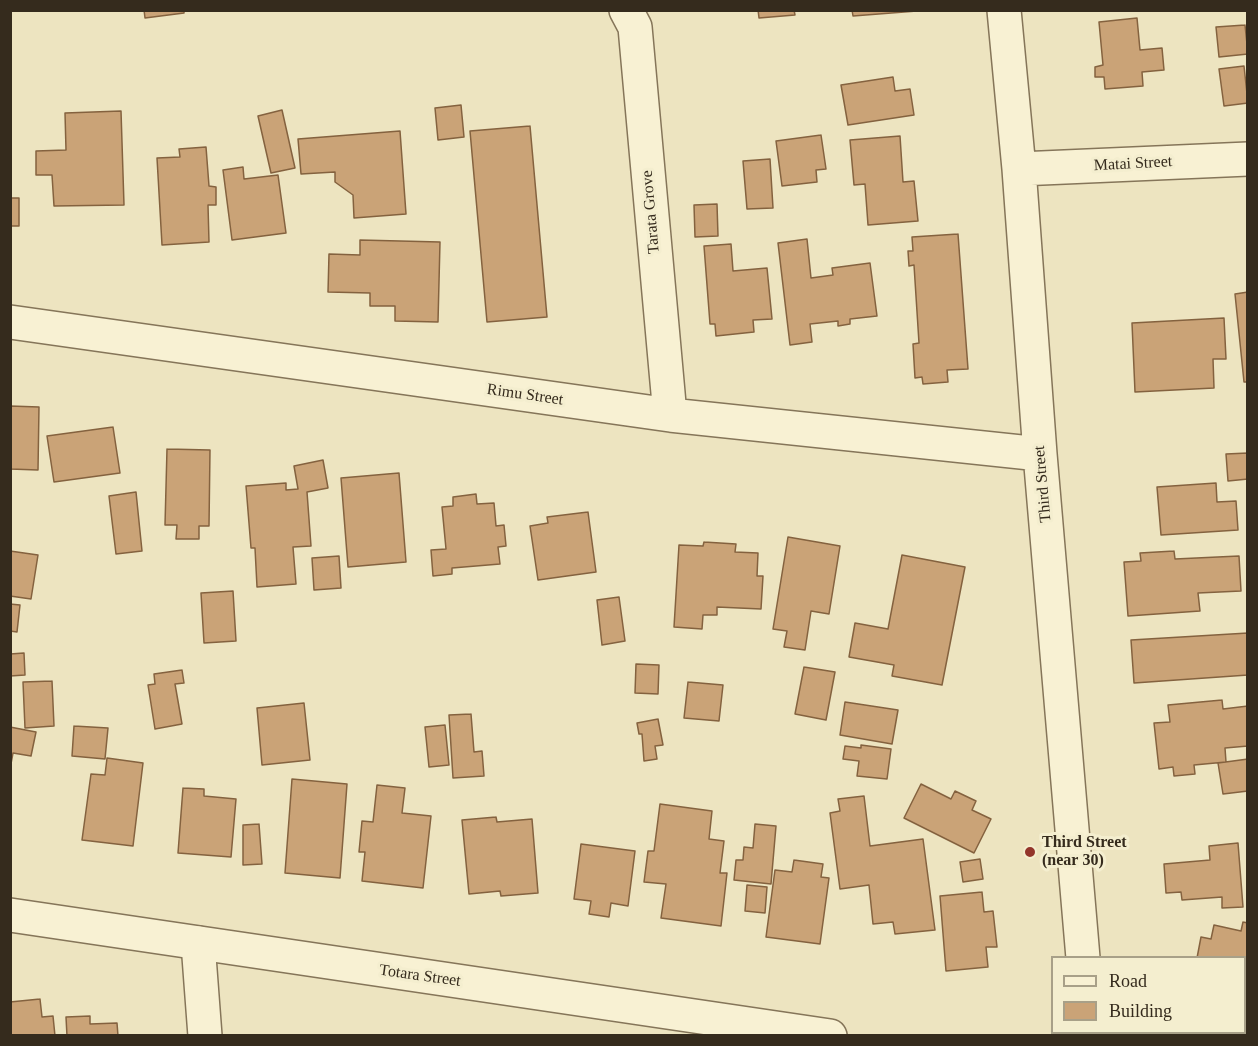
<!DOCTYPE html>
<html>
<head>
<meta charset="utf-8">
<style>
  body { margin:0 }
  #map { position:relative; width:1258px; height:1046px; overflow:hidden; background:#ede4c0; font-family:"Times New Roman",serif }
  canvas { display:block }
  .frame { position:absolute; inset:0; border:12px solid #352b1d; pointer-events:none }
  .legend { position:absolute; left:1051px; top:956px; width:195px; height:78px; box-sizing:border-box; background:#f4eecf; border:2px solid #a8a088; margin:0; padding:8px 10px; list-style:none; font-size:18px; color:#352b1d }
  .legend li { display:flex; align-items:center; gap:12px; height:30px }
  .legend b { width:30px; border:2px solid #a8a088 }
</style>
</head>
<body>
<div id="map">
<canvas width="1258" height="1046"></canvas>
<div class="frame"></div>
<ul class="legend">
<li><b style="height:8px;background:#f8f1d3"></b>Road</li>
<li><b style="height:16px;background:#caa377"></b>Building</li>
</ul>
</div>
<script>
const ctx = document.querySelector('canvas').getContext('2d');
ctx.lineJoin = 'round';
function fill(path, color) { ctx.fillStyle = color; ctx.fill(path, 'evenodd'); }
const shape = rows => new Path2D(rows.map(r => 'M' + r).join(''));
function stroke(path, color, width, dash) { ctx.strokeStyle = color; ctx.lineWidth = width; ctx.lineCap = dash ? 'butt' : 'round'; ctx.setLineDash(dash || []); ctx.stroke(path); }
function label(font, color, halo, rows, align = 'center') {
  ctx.font = font + ' "Times New Roman",serif'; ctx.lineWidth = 6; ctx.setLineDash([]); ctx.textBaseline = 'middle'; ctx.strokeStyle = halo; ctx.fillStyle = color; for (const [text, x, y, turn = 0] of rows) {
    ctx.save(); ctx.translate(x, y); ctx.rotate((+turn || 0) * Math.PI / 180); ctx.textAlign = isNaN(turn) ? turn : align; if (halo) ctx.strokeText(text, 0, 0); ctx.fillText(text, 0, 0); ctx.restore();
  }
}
const building = shape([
  [144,10,184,10,184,13,145,18,144,10],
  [758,10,794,10,795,15,759,18,758,10],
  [852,10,916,10,917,11,853,16,852,10],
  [1137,18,1140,50,1162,48,1164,70,1142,72,1143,86,1105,89,1104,77,1095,77,1095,67,1103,65,1099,22,1137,18],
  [1245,25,1248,54,1219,57,1216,27,1245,25],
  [1244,66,1248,103,1224,106,1219,69,1244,66],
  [893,77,895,91,910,89,914,115,848,125,841,85,893,77],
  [461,105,464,137,438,140,435,108,461,105],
  [282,110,295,168,271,173,258,116,282,110],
  [121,111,124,205,54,206,52,175,36,175,36,151,66,150,65,113,121,111],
  [530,126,547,317,487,322,470,131,530,126],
  [400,131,406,214,354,218,353,195,335,182,335,172,301,174,298,139,400,131],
  [821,135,826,169,816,170,817,182,782,186,776,141,821,135],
  [900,136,903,182,914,181,918,221,868,225,865,184,854,185,850,140,900,136],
  [206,147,209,186,216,187,216,205,208,205,209,242,162,245,157,158,180,157,179,149,206,147],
  [770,159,773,208,747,209,743,161,770,159],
  [243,167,244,179,278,175,286,233,232,240,223,170,243,167],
  [10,198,19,198,19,226,10,226,10,198],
  [717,204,718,236,695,237,694,205,717,204],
  [958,234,968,369,947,370,948,382,923,384,922,377,915,378,913,344,919,343,914,265,909,266,908,251,913,251,912,237,958,234],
  [807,239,811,278,833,275,832,268,870,263,877,316,850,319,850,324,838,326,838,321,810,324,812,342,790,345,778,243,807,239],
  [360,240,440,242,438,322,395,321,395,306,370,306,370,293,328,292,329,254,360,255,360,240],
  [731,244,733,271,767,268,772,319,753,320,754,332,716,336,715,324,710,324,704,246,731,244],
  [1248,292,1248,382,1244,382,1235,294,1248,292],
  [1224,318,1226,359,1213,359,1214,388,1135,392,1132,323,1224,318],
  [10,406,39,407,38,470,10,469,10,406],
  [113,427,120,473,54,482,47,436,113,427],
  [167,449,210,450,209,526,199,526,199,539,176,539,177,525,165,525,167,449],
  [1248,453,1248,479,1228,481,1226,454,1248,453],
  [323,460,328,488,307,492,311,546,293,547,296,584,257,587,255,548,251,548,246,486,286,483,286,490,298,489,294,466,323,460],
  [399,473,406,562,348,567,341,478,399,473],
  [1216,483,1217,502,1236,501,1238,530,1161,535,1157,487,1216,483],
  [136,492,142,551,116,554,109,496,136,492],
  [476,494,477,504,494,503,496,526,504,525,506,546,498,547,500,564,452,568,452,574,433,576,431,550,446,549,442,507,453,506,453,497,476,494],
  [588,512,596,572,538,580,530,526,548,523,547,517,588,512],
  [788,537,840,546,829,614,811,611,805,650,784,647,787,631,773,629,788,537],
  [704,542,736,544,735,552,758,553,757,576,763,576,761,609,717,607,717,615,703,615,702,629,674,627,679,545,703,546,704,542],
  [10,551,38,555,31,599,10,596,10,551],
  [1174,551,1175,559,1239,556,1241,591,1198,593,1200,611,1128,616,1124,562,1141,561,1140,553,1174,551],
  [902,555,965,567,942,685,892,676,894,665,849,657,855,623,888,629,902,555],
  [339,556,341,588,314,590,312,558,339,556],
  [233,591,236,641,204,643,201,593,233,591],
  [619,597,625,641,602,645,597,600,619,597],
  [10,604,20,605,17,632,10,631,10,604],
  [1248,633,1248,675,1134,683,1131,640,1248,633],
  [24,653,25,675,10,676,10,654,24,653],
  [636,664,659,665,658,694,635,693,636,664],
  [804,667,835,672,826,720,795,714,804,667],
  [182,670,184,683,175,684,182,724,155,729,148,685,155,684,154,674,182,670],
  [52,681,54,726,25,728,23,682,52,681],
  [688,682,723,685,719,721,684,718,688,682],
  [1222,700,1223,709,1248,706,1248,746,1225,748,1226,762,1194,765,1195,774,1174,776,1173,767,1159,769,1154,723,1170,722,1168,705,1222,700],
  [845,702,898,710,892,744,840,735,845,702],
  [304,703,310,760,262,765,257,708,304,703],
  [471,714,474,752,482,751,484,776,453,778,449,715,471,714],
  [658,719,663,745,655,746,657,759,644,761,642,734,639,734,637,723,658,719],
  [445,725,449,765,429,767,425,727,445,725],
  [74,726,108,728,105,759,72,756,74,726],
  [10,727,36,732,31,756,13,753,10,769,10,727],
  [861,745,891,749,887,779,857,776,859,761,843,759,845,746,861,748,861,745],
  [107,758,143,763,133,846,82,840,91,774,105,775,107,758],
  [1248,759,1248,791,1223,794,1218,763,1248,759],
  [292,779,347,784,340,878,285,873,292,779],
  [921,784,951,799,955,791,976,801,972,810,991,819,974,853,904,818,921,784],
  [377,785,405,788,402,813,431,816,423,888,362,881,365,852,359,852,362,821,373,822,377,785],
  [183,788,204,789,204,796,236,799,231,857,178,853,183,788],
  [864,796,870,846,923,839,935,930,895,934,893,922,873,924,869,885,840,889,830,813,840,811,838,799,864,796],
  [660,804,712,811,709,839,724,841,720,873,727,873,721,926,661,918,666,884,644,882,648,851,654,851,660,804],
  [496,817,497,822,532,819,538,893,501,896,500,891,469,894,462,820,496,817],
  [259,824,262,864,243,865,243,825,259,824],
  [755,824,776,826,771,884,734,880,736,860,743,860,744,847,753,848,755,824],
  [1238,843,1243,907,1222,908,1222,897,1182,900,1181,892,1166,893,1164,864,1210,860,1209,846,1238,843],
  [581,844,635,851,628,906,611,903,609,917,589,914,591,901,574,899,581,844],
  [980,859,983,879,963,882,960,862,980,859],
  [794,860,823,864,821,877,829,878,820,944,766,937,775,870,792,872,794,860],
  [747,885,767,887,765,913,745,911,747,885],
  [982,892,984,912,993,911,997,947,986,947,988,967,946,971,940,896,982,892],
  [1243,922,1248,923,1246,988,1244,987,1244,958,1197,958,1201,937,1211,939,1214,925,1241,931,1243,922],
  [40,999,42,1017,53,1016,55,1036,10,1036,10,1002,40,999],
  [90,1016,90,1024,117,1023,118,1036,67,1036,66,1017,90,1016]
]);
fill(building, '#caa377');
stroke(building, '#84623f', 1.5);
const minor = shape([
  [626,10,635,27,670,415],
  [1004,10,1019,169,1040,454,1083,958],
  [1019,169,1248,159],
  [10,322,670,415,1040,454],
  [198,943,205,1036],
  [1089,1032,1089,1036]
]);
const tertiary = shape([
  [10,915,830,1036]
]);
stroke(minor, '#857559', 36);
stroke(tertiary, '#857559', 36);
stroke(minor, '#f8f1d3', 33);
stroke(tertiary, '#f8f1d3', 33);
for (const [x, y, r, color] of [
  [1030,852,6,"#93352a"]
]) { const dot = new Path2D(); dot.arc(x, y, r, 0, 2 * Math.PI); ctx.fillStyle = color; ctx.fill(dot); stroke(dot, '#f4eecf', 2); }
label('16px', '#352b1d', '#f4eecf', [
  ["Matai Street",1133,164,-3],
  ["Tarata Grove",651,212,-95],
  ["Rimu Street",525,395,8],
  ["Third Street",1043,484,-95],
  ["Totara Street",420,976,8]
]);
label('bold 16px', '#352b1d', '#f4eecf', [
  ["Third Street",1042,843],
  ["(near 30)",1042,861]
], 'left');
</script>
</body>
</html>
